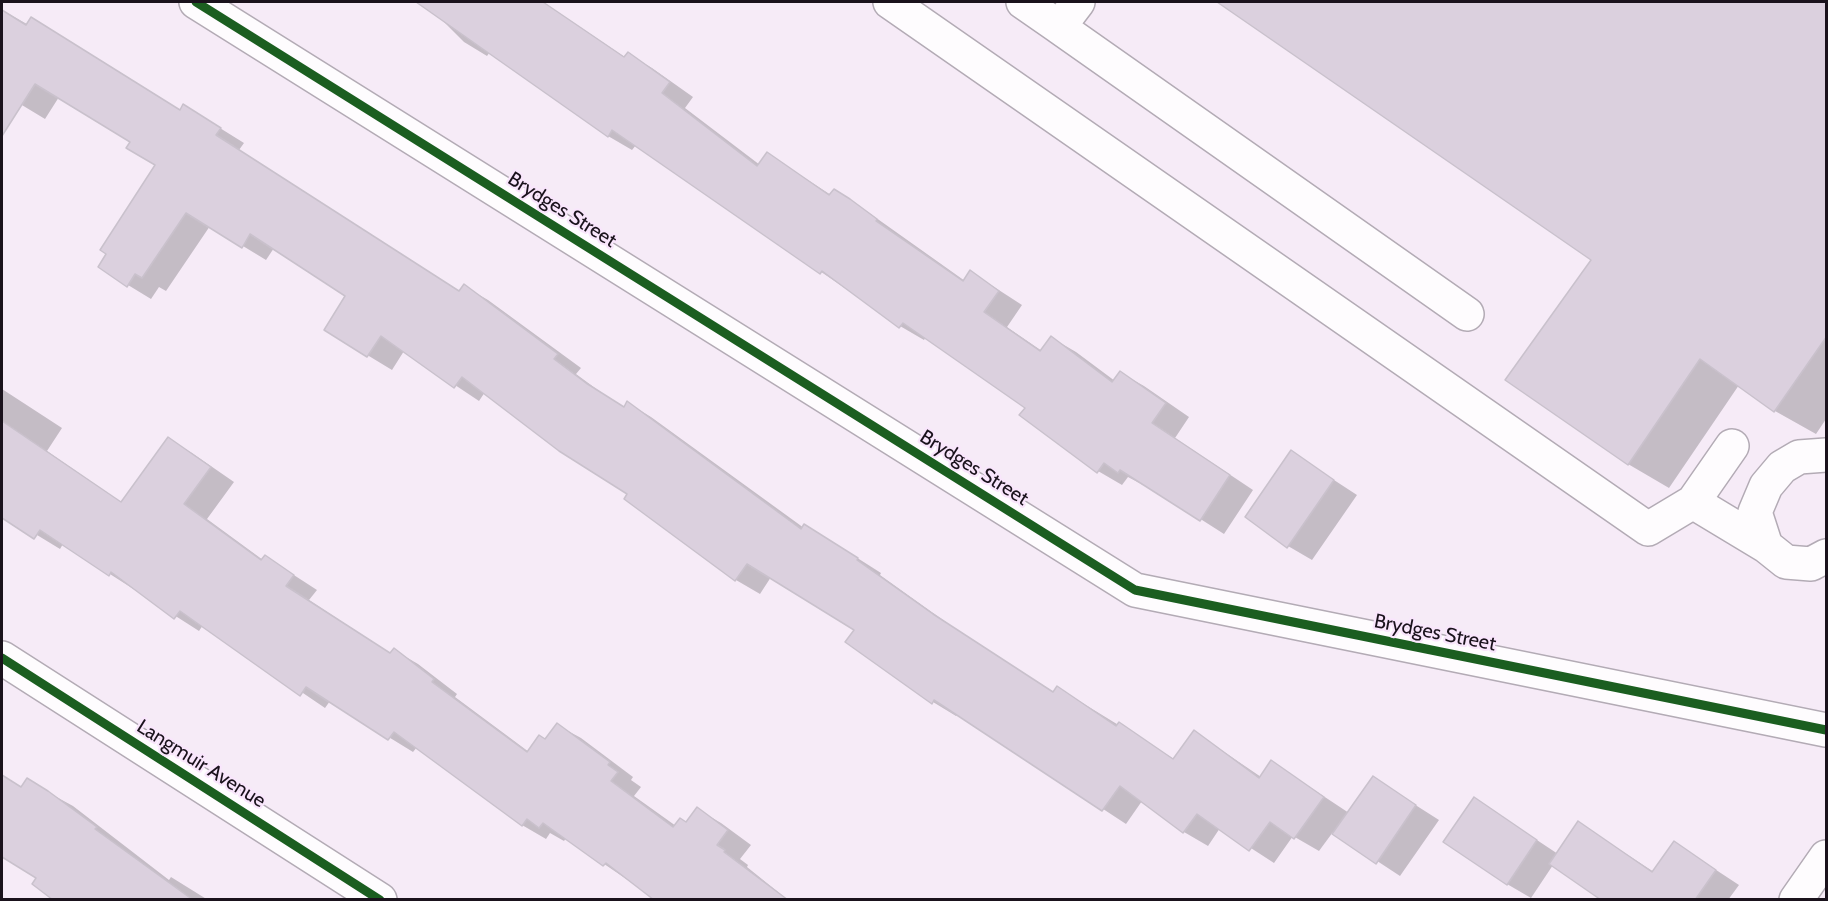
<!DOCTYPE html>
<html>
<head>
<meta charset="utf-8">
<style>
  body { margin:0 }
  #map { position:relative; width:1828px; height:901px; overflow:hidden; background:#f6ebf7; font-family:Cabin,sans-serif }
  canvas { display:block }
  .frame { position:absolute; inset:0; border:3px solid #1a121c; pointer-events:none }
</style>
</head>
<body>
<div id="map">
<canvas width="1828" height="901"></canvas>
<div class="frame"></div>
</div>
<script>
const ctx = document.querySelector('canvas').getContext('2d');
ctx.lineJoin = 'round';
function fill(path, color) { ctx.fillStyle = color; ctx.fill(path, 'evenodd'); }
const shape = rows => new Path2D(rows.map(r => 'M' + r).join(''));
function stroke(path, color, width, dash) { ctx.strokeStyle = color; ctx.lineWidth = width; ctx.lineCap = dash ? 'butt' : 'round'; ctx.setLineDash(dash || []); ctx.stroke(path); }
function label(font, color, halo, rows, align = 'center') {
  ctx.font = font + ' Cabin,sans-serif'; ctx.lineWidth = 4.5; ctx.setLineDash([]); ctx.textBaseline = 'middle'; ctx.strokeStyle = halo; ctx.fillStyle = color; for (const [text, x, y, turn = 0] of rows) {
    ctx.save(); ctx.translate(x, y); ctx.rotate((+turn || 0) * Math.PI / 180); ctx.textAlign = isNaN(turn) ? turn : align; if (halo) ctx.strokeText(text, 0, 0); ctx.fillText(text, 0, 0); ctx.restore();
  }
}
fill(shape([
  [415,2,543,2,626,58,628,54,652,68,693,97,685,108,760,165,768,154,831,195,834,191,858,205,965,281,971,272,1022,305,1007,327,1042,351,1052,338,1076,352,1115,381,1121,373,1144,386,1189,417,1175,438,1253,490,1224,534,1144,483,1143,485,1128,477,1122,485,1098,471,1027,407,926,337,924,340,900,326,636,145,632,150,608,136,490,52,487,56,464,42,426,4,424,7],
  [1219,2,1826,2,1826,419,1816,434,1775,411,1739,385,1669,488,1628,464,1593,260],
  [2,10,181,111,207,120,244,143,239,150,460,292,464,286,488,300,581,368,576,374,610,399,625,408,628,403,651,417,804,528,829,540,881,573,880,575,957,630,1055,693,1058,688,1174,759,1195,732,1261,777,1272,762,1349,813,1373,778,1439,820,1400,876,1333,832,1319,851,1293,836,1274,863,1220,828,1208,846,1184,832,1142,801,1126,824,958,714,956,716,933,702,856,629,771,577,760,594,736,580,626,498,629,494,485,392,479,401,404,351,392,370,326,330,348,296,274,248,266,260,210,226,166,291,159,287,151,299,128,285,157,165,132,142,59,97,45,119,2,93],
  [2,389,62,428,47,451,122,503,168,439,192,453,234,482,207,519,263,560,266,557,317,590,309,600,391,654,394,650,418,664,457,694,455,697,529,752,546,740,557,725,581,738,633,777,631,780,641,787,634,796,676,826,687,824,697,809,721,823,751,845,740,859,748,865,747,867,788,900,657,900,566,838,564,841,550,833,546,839,522,825,417,747,413,752,330,701,325,708,203,625,199,631,63,544,60,549,37,535,2,511],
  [1291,452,1357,495,1312,560,1288,546],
  [2,778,22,789,51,794,73,806,169,880,171,877,208,900,55,900,38,877,2,855],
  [1475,799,1558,854,1579,823,1654,872,1675,843,1739,885,1728,900,1634,900,1553,865,1531,898,1507,884]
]), '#0003');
const building = shape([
  [416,2,543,2,624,57,628,52,670,82,662,93,757,166,767,152,829,195,834,189,850,199,877,219,876,221,963,281,970,270,999,291,984,312,1040,351,1051,336,1112,382,1120,371,1166,403,1152,423,1230,475,1200,521,1120,470,1118,473,1104,463,1097,473,1019,415,1025,408,903,323,899,328,822,271,820,274,612,130,608,137,416,2],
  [1217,2,1827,2,1827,336,1774,412,1700,359,1628,465,1505,380,1591,260,1217,2],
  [2,10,26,25,31,17,180,110,183,104,221,128,216,135,459,291,464,284,558,354,554,359,586,383,624,407,627,401,801,529,804,524,858,558,857,560,933,614,1053,692,1057,686,1116,726,1119,722,1173,759,1194,730,1259,778,1271,760,1324,797,1294,839,1270,822,1249,851,1197,814,1183,833,1120,786,1102,811,934,700,932,704,845,642,854,630,747,564,735,581,624,499,627,494,559,451,462,377,454,388,381,336,367,357,324,330,345,296,250,234,242,248,186,213,142,278,135,274,127,287,98,267,106,254,100,250,155,165,126,148,130,142,35,84,2,136,2,10],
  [2,421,121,502,168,437,211,467,184,504,261,560,265,555,294,575,286,586,390,653,394,648,434,679,432,682,527,752,539,735,545,739,557,723,610,762,608,765,618,772,611,781,673,827,680,818,686,822,697,807,728,830,717,845,725,850,724,852,788,900,654,900,606,863,603,866,543,823,539,828,527,819,522,826,394,732,388,740,306,687,300,696,180,611,174,619,111,572,109,576,40,530,34,539,2,518,2,421],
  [1291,450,1334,480,1287,548,1245,517,1291,450],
  [2,775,21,787,27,778,48,791,97,827,95,829,193,900,53,900,32,884,36,878,2,857,2,775],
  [1373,776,1416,805,1376,864,1332,834,1373,776],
  [1474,797,1537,840,1507,885,1443,842,1474,797],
  [1578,821,1652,872,1674,841,1716,870,1695,900,1601,900,1549,864,1578,821]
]);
fill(building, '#dbd0de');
stroke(building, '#c9c1cc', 1.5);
const minor = shape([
  [196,2,1135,590,1826,730],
  [890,2,1648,529,1693,502,1732,446],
  [1023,2,1059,27,1078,2],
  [1059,27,1467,314],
  [1826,455,1799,457,1782,467,1766,486,1755,512,1766,546,1786,562,1811,564,1826,556],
  [1693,502,1766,546],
  [2,658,380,900]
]);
const major = shape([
  [1796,900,1826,857]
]);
stroke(minor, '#b3abb5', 36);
stroke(major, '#b3abb5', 36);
stroke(minor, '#fefcfe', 33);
stroke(major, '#fefcfe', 33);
stroke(shape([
  [196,2,1135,590,1826,730],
  [2,658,380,900]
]), '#1b5e20', 9);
label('20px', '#1a121c', '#f9e6fc', [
  ["Brydges Street",562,210,32],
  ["Brydges Street",974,468,32],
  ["Brydges Street",1435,633,11],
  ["Langmuir Avenue",201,764,32]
]);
</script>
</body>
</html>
